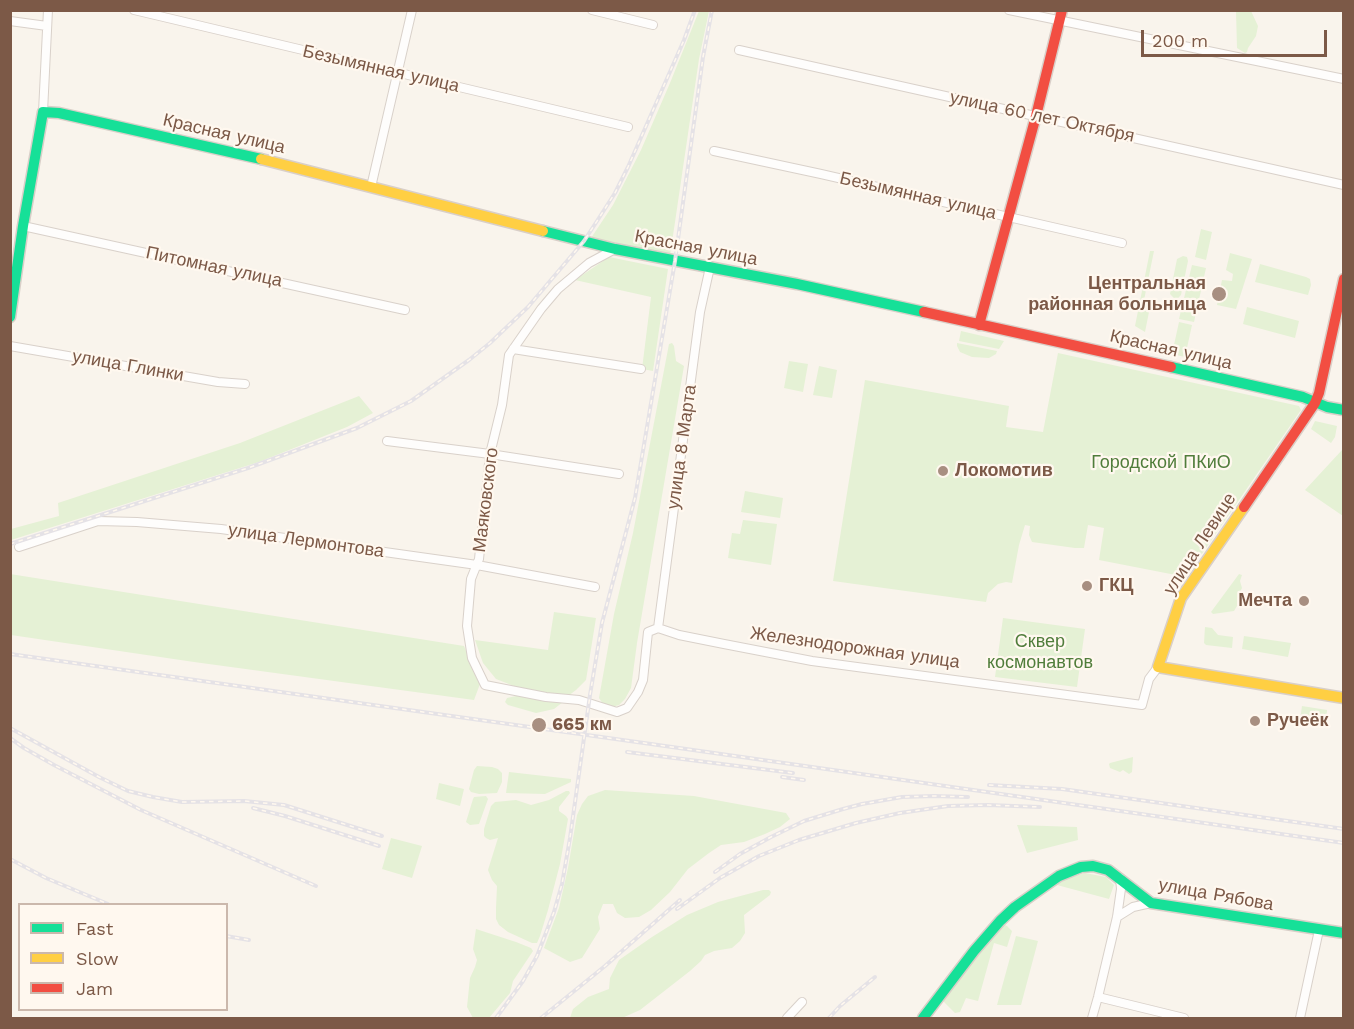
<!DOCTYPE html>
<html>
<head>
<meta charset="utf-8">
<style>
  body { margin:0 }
  #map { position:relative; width:1354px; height:1029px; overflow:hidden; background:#f9f4ec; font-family:"Work Sans",sans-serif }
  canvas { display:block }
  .frame { position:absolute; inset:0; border:12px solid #7c5947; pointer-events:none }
  .legend { position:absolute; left:18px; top:903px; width:210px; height:108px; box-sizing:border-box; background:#fff8ef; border:2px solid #cbb8ac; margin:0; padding:8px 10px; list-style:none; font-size:18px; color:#7c5947 }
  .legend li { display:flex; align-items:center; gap:12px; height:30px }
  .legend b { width:30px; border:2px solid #cbb8ac }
  .scale { position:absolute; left:1141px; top:30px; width:186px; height:27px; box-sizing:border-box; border:3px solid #7c5947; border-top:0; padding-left:8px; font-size:18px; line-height:21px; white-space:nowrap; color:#7c5947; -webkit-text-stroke:4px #fff8ef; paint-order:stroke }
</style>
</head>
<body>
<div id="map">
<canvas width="1354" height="1029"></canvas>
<div class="frame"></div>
<ul class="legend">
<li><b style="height:8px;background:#16e098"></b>Fast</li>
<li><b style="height:8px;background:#ffcf43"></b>Slow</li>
<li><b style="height:8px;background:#f24e42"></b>Jam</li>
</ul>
<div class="scale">200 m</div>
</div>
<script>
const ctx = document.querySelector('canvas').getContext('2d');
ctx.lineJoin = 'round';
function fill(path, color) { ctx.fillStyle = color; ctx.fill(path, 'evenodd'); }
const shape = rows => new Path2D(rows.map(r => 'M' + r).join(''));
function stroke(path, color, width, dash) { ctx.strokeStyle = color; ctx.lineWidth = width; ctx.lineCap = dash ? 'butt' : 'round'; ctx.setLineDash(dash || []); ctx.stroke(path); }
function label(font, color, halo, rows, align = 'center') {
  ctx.font = font + ' "Work Sans",sans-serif'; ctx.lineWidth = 4.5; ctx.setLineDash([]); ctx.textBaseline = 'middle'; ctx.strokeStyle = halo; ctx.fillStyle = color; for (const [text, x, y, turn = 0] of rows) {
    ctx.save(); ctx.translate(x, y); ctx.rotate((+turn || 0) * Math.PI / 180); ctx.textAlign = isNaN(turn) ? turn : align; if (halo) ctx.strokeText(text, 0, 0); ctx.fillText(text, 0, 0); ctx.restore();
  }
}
fill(shape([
  [699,11,709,11,699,59,670,256,591,238,613,205,641,150,670,83],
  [1236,11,1251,11,1258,26,1256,36,1248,48,1247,52,1245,53,1237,48],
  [1201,229,1212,232,1206,260,1195,257],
  [1150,251,1154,251,1142,310,1149,312,1145,332,1135,326],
  [1230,253,1252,259,1236,309,1217,305,1222,280,1232,281,1233,274,1226,270],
  [1183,256,1187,257,1188,261,1181,295,1178,298,1175,299,1170,294,1177,259],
  [609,257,668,269,653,371,642,369,651,297,575,280],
  [1260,264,1306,277,1310,279,1311,285,1308,295,1255,282],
  [1192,265,1206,268,1194,322,1179,319],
  [1247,307,1299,321,1295,338,1243,324],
  [1179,322,1192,325,1185,357,1172,354],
  [961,331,1004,341,999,349,959,341],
  [672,343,674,346,676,361,684,366,637,643,631,688,625,699,619,705,612,707,603,704,599,698,614,614,633,533,669,344],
  [957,343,997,351,996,354,989,358,972,357,960,352,957,346],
  [1058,353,1299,406,1301,410,1186,577,1099,560,1104,528,1088,525,1084,548,1075,548,1032,542,1029,535,1030,526,1025,525,1019,545,1012,583,1006,582,998,584,988,593,986,602,833,581,865,380,1009,406,1006,427,1043,432],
  [789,361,808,364,803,392,784,388],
  [819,366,837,370,832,398,813,395],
  [359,396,373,413,347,427,259,462,11,540,11,529,59,516,58,503,240,443],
  [1315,421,1337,426,1335,437,1331,443,1311,429],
  [1342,450,1344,451,1343,516,1305,490],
  [745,491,783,498,780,518,741,512],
  [743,520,777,524,771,565,728,558,732,533,740,534],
  [10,574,464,646,480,684,474,700,194,662,11,635],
  [1239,574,1242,575,1240,581,1242,588,1238,596,1237,606,1234,611,1213,614,1211,612],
  [554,612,596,618,586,680,576,690,568,696,519,688,496,679,483,663,475,640,548,650],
  [1003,618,1085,629,1077,687,995,677],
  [1205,627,1212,628,1218,635,1233,637,1232,648,1206,645,1204,643],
  [1244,636,1291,643,1288,657,1242,649],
  [516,696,529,696,563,702,554,709,536,713,508,705,505,702,507,698],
  [1302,706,1327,710,1326,724,1300,720],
  [1133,757,1132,772,1129,774,1123,770,1120,772,1110,768,1109,764,1110,763],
  [477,766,492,767,498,769,502,773,502,782,497,793,479,794,471,792,469,789,474,770],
  [509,772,571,779,571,782,545,794,506,793],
  [439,783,464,789,460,806,436,799],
  [605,790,694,796,786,813,790,819,780,827,765,834,744,842,721,845,709,853,688,869,670,892,651,910,639,917,625,918,617,913,613,904,603,904,598,917,600,929,582,958,570,962,544,948,559,908,568,868,577,815,582,804,588,796],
  [566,791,569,791,570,793,559,807,559,811,566,816,568,819,560,864,548,910,540,936,537,943,532,943,508,932,499,925,496,919,496,908,497,886,492,880,488,870,498,838,490,840,486,838,484,836,484,829,491,806,495,802,516,800,531,805,549,800],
  [486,796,488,799,479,824,470,825,466,822,473,799,474,797],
  [1017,825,1077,827,1078,840,1027,853],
  [391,838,422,846,412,878,382,869],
  [1085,873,1106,877,1114,885,1109,899,1057,885,1065,879],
  [763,890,769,890,771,892,770,895,744,915,745,933,740,941,732,948,714,951,705,955,701,961,690,971,640,1010,622,1018,570,1018,573,1009,588,997,609,989,610,978,619,960,652,937,687,915,718,902],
  [1002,923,1007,926,1012,931,1007,947,994,943,978,1001,966,998,960,1012,955,1013,944,1002,944,998],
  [476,929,516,942,531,948,533,951,513,981,510,993,489,1018,473,1018,467,1007,470,978,475,967,477,960,473,949],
  [1016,936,1038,941,1021,1005,997,1005]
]), '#e5f1d5');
const street = shape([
  [134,10,628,127],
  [592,10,653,25],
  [1009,10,1344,79],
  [10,21,47,26],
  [739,50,1344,185],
  [43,112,48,10],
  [714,151,821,174,1122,243],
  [371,187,412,10],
  [23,226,405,310],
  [615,249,589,263,558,289,541,309,509,355,502,405,490,454,479,559,471,579,467,626,472,658,485,685,546,697,579,700,617,712,627,708,638,692,643,680,648,632,658,628],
  [10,346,218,382,245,384],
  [513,349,641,369],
  [387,441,490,454,619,474],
  [19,547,98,521,137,522,221,529,477,565,595,587],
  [658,628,679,635,724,644,812,661,1142,705,1149,679,1158,667],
  [658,628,700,312,710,267],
  [1117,917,1133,907,1151,903],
  [1098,997,1184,1018],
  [787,1018,802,1002],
  [1092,1018,1098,997,1117,917,1121,889,1120,878],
  [1300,1018,1319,930]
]);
const fast = shape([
  [543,231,615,249,797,284,924,312],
  [10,317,23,226,43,112,59,113,261,159],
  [1171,367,1303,397,1327,407,1344,410],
  [923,1018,974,951,1000,921,1015,907,1059,876,1081,867,1093,866,1108,870,1151,903,1344,933]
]);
const slow = shape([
  [261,159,543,231],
  [1244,507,1181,598,1158,667,1344,698]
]);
const jam = shape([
  [924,312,1171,367],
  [979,325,1036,116,1062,10],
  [1244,507,1315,403,1319,393,1344,279]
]);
stroke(street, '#d9d1ca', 10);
stroke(fast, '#d9cfc8', 13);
stroke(slow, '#d9cfc8', 13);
stroke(jam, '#d9cfc8', 13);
stroke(street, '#fefdfc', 8);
stroke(fast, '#16e098', 10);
stroke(slow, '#ffcf43', 10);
stroke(jam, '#f24e42', 10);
const rail = shape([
  [10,544,248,468,357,428,411,401,469,360,490,343,528,307,584,241,599,218,615,193,628,167,684,40,695,10],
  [10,654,651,744,1344,843],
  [10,728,99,777,128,791,153,797,182,802,244,801,284,805,382,836],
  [10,738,24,748,54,765,141,810,316,886],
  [627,752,793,773],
  [782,777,804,780],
  [989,785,1062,789,1344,829],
  [253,808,285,816,379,846],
  [10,859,46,878,108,904],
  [715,872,740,854,771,837,804,821,843,809,862,804,902,797,934,796,968,797],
  [677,909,720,878,759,856,799,840,856,823,900,813,948,806,988,805,1040,807],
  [226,936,249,940],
  [496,1018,523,981,537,956,554,912,562,884,570,838,590,695,602,623,635,498,675,261,703,57,712,10],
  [541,1018,605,966,680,900],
  [829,1018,840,1006,875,977]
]);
stroke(rail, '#e5e2e6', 4);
stroke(rail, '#fff8ef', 1.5, [4.5]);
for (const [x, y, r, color] of [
  [1219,294,8,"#a88f81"],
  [943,471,6,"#a88f81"],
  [1087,586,6,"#a88f81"],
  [1304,601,6,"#a88f81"],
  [1255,721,6,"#a88f81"],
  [539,725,8,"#a88f81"]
]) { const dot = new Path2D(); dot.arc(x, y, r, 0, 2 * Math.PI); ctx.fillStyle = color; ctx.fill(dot); stroke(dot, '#fff8ef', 2); }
label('18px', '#7c5947', '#fff8ef', [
  ["Безымянная улица",381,69,13],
  ["улица 60 лет Октября",1042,117,12],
  ["Красная улица",224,134,13],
  ["Безымянная улица",918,196,13],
  ["Красная улица",696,248,11],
  ["Питомная улица",214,267,12],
  ["Красная улица",1171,350,13],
  ["улица Глинки",128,366,10],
  ["улица 8 Марта",682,447,-82],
  ["Маяковского",486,500,-83],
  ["улица Лермонтова",306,541,8],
  ["улица Левице",1200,544,-57],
  ["Железнодорожная улица",855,648,8],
  ["улица Рябова",1216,895,10]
]);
label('bold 18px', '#7c5947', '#fff8ef', [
  ["Центральная",1206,284,"right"],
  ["районная больница",1206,305,"right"],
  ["Локомотив",955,471],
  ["ГКЦ",1099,586],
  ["Мечта",1292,601,"right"],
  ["Ручеёк",1267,721],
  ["665 км",552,725]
], 'left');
label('18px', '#507d3b', '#fff8ef', [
  ["Городской ПКиО",1161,463],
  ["Сквер",1040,642],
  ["космонавтов",1040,663]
]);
</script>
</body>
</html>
